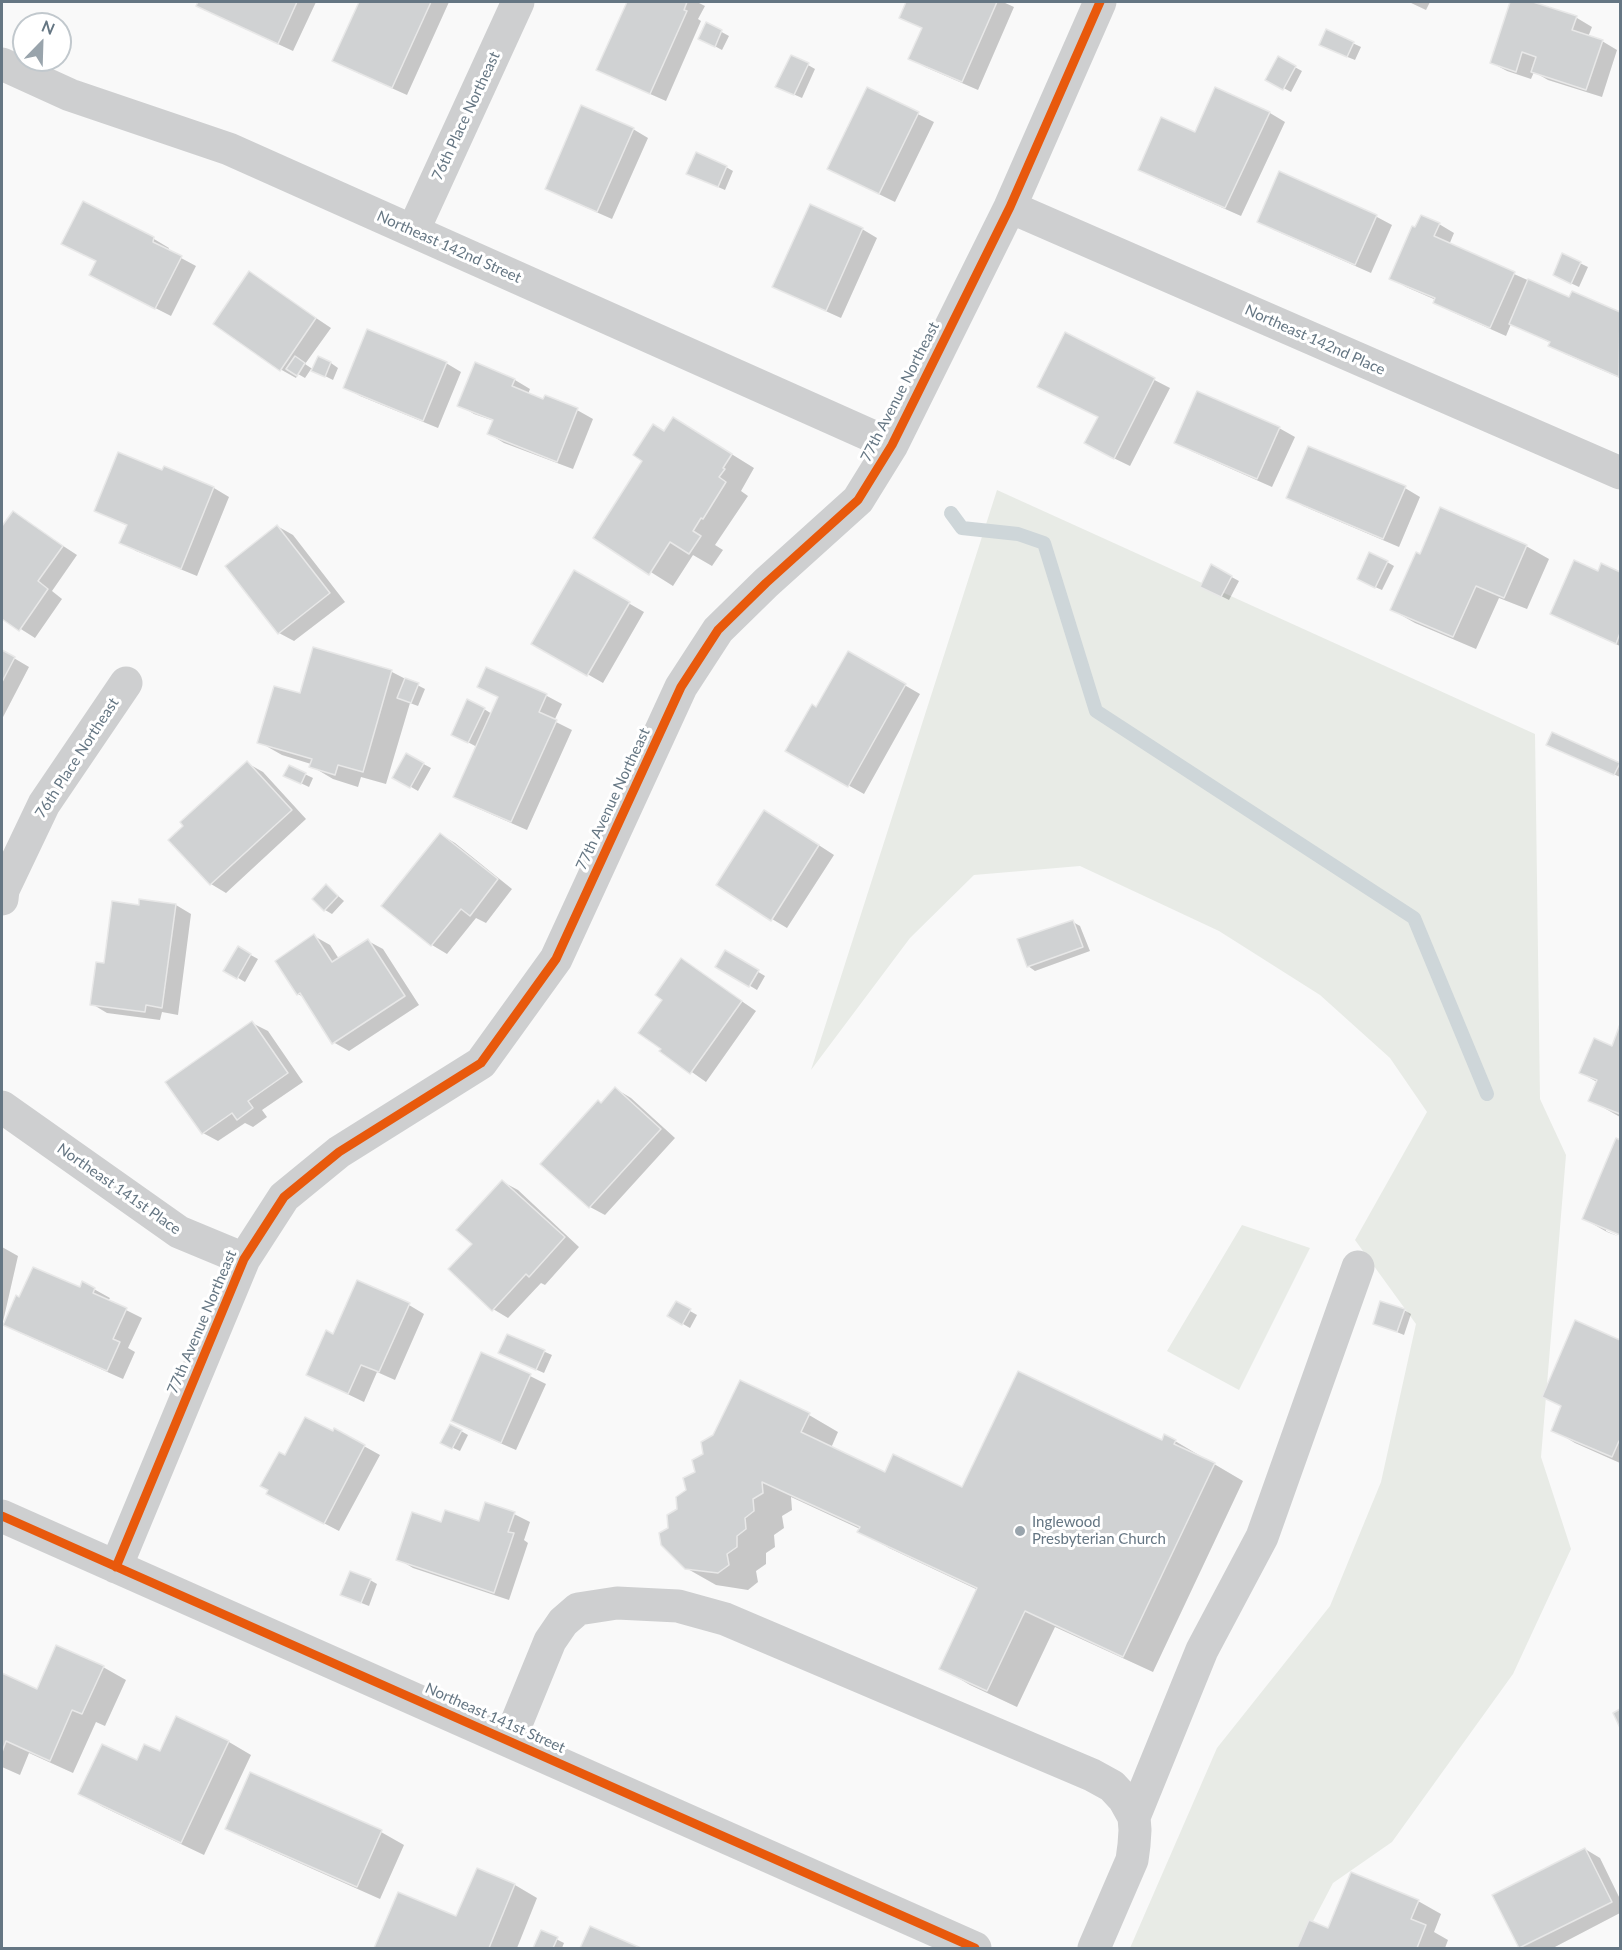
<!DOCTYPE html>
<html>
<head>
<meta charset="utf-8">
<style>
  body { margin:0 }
  #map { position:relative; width:1622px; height:1950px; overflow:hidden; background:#f9f9f9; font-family:Lato,sans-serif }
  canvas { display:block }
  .frame { position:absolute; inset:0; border:3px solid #657683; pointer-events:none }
  .north { position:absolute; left:12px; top:12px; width:60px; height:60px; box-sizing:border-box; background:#fff; border:2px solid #c1c8cd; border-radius:50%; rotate:23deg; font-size:16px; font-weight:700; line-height:24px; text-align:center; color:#657683 }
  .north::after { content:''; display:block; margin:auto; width:21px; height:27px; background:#99a4ac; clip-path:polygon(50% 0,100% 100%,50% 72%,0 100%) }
</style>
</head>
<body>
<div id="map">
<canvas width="1622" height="1950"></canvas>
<div class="frame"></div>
<div class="north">N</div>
</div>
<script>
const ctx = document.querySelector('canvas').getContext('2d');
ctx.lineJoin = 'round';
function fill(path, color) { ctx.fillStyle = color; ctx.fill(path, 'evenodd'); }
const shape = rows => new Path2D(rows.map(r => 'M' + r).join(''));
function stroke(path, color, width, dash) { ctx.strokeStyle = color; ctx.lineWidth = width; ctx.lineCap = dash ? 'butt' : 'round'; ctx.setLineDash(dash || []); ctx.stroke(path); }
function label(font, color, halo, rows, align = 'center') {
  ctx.font = font + ' Lato,sans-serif'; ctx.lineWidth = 6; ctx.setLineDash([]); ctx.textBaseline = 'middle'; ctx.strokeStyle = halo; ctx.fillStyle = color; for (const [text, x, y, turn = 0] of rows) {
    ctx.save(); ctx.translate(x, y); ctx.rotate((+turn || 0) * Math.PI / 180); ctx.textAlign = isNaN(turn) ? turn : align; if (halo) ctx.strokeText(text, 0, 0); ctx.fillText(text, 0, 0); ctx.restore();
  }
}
fill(shape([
  [997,490,1535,734,1540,1099,1566,1155,1541,1457,1571,1549,1513,1674,1392,1842,1333,1883,1299,1948,1130,1948,1217,1748,1330,1606,1381,1482,1416,1324,1355,1240,1427,1112,1390,1058,1320,995,1219,931,1080,866,974,875,910,938,811,1070],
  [1242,1225,1310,1248,1239,1390,1167,1351]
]), '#e8ebe6');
fill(shape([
  [199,2,316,2,293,51,213,14,198,5],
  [361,2,449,2,407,95,349,69,334,60],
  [629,2,697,2,705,6,698,19,701,21,666,101,614,78,598,70],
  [908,2,926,2,934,5,935,2,1003,2,1014,7,978,90,925,67,910,58,923,29,901,17],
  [1409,2,1430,2,1426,10],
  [1512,2,1528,2,1577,18,1592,27,1588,37,1602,41,1617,50,1602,97,1548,80,1534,72,1531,79,1507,71,1492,63],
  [707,24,729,36,722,50,707,42],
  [1327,31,1361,47,1355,60,1328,49],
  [1278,58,1302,71,1291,92,1267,79],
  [808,65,815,69,802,98,784,90],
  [867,89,934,122,895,202,844,177],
  [1216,89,1270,113,1285,122,1241,216,1155,178,1140,169,1196,134],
  [633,129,648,138,612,219,562,197,547,188],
  [726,167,733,171,725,190,695,177],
  [1280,173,1377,217,1392,225,1371,273,1274,230,1259,221],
  [84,204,154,239,169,248,168,251,196,266,171,316,106,283,97,262,79,252],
  [1439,224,1454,233,1449,245,1570,299,1573,293,1620,314,1620,378,1565,354,1550,346,1551,343,1511,324,1506,336,1450,311,1435,302,1436,300,1406,287,1391,278],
  [862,229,877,238,841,318,790,295,774,287],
  [1563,255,1588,267,1579,287,1562,279],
  [249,273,331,328,305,364,314,370,319,358,331,363,338,368,333,380,311,369,305,378,298,374,296,378,280,369],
  [1065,334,1170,388,1130,466,1101,452,1099,417],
  [446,363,461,372,438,428,360,396,345,387],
  [515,380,530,389,528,394,544,401,546,397,577,410,593,419,573,469,504,443,489,434,494,421,474,414,459,405],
  [1279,428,1295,437,1272,487,1191,451,1176,443],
  [696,432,754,468,741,491,748,496,715,545,723,550,712,566,693,555,673,586,595,537],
  [163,472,214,488,229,497,197,576,136,551,121,542,128,526,96,511],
  [1405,488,1420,497,1399,547,1303,506,1287,497],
  [13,513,77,555,52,591,62,599,35,638,2,617,2,529],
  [277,526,293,535,345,602,294,641,279,633],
  [1526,546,1549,559,1527,609,1499,598,1476,649,1415,623,1392,610,1420,556],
  [1387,562,1394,566,1382,590,1366,583],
  [1602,565,1620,573,1620,646,1567,622,1552,613,1599,572],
  [1211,566,1239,581,1229,600,1209,590],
  [574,572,644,612,603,683,533,643],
  [314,649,392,672,425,689,418,706,410,703,386,784,361,777,358,787,333,779,311,766,311,764,282,755,259,742,301,695],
  [2,651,29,667,2,719],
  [849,653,920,694,864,794,787,751,817,709],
  [486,669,547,696,562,704,554,721,572,730,527,830,470,805,455,796,477,747,460,738,484,709,492,714,499,697],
  [1552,734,1620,765,1620,777,1555,748],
  [407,755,431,768,418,791,394,777],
  [247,763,263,772,306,819,226,893,211,884,171,840],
  [290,767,313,778,309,787,292,779],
  [780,820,834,855,787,928,772,919],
  [440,834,455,843,512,889,486,923,476,918,447,954,432,945,383,906],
  [327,886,344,901,332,914,325,910],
  [176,905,191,914,178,1015,162,1012,160,1020,107,1013,92,1004,105,964,140,906],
  [1073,922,1080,926,1090,951,1035,971,1028,966],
  [314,936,330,945,339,959,368,941,383,949,419,1005,349,1051,333,1042,305,998,298,994],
  [238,948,258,959,245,982,225,970],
  [725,952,765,976,757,990,717,966],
  [682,960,756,1011,706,1082,662,1051,664,999],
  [252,1023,268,1031,303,1082,262,1110,267,1117,253,1127,245,1123,218,1141,203,1133],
  [1620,1028,1620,1117,1590,1100,1597,1082,1581,1073,1613,1047],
  [616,1089,631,1098,675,1138,605,1215,590,1207,602,1104],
  [1616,1140,1620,1142,1620,1233,1606,1227,1606,1231,1620,1237,1607,1232,1584,1219],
  [503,1182,518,1190,579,1247,545,1285,541,1283,508,1318,493,1309,474,1244],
  [2,1247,18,1256,2,1326],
  [83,1283,110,1298,108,1301,142,1318,128,1348,135,1352,123,1379,20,1333,5,1325,80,1288],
  [676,1303,697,1315,690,1328,669,1316],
  [409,1305,424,1314,395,1380,377,1372,364,1402,308,1375,334,1336],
  [1404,1310,1411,1314,1404,1335,1375,1323],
  [1576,1322,1620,1341,1620,1463,1575,1443,1553,1430,1562,1407,1544,1396],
  [508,1336,552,1355,544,1373,508,1357],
  [482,1354,530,1376,546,1384,516,1450,468,1429,453,1420],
  [809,1415,838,1432,831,1448,886,1474,963,1489,1163,1442,1175,1441,1243,1481,1153,1672,1055,1627,1017,1707,970,1685,941,1668,978,1590,889,1548,859,1531,860,1529,791,1497,792,1510,782,1516,784,1528,774,1535,775,1547,766,1553,766,1564,756,1571,758,1582,748,1590,716,1585,686,1568,670,1528],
  [335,1430,380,1455,339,1531,283,1502,286,1457,333,1433],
  [461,1431,468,1435,460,1451,449,1446],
  [486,1504,514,1514,530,1522,524,1540,528,1543,509,1600,413,1568,398,1559,442,1524,480,1523],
  [370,1580,377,1584,369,1606,349,1598],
  [103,1667,126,1680,105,1726,96,1722,73,1773,29,1753,20,1775,2,1767,2,1675,38,1691],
  [177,1718,229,1742,251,1755,204,1855,103,1807,80,1794,138,1762,160,1753],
  [227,1828,381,1832,404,1845,380,1899,250,1841],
  [1585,1849,1600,1858,1620,1899,1620,1913,1553,1948,1520,1948,1494,1896],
  [478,1870,515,1885,537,1898,517,1948,376,1948,399,1894,457,1918],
  [1418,1901,1441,1914,1434,1932,1448,1940,1445,1948,1299,1948,1310,1922,1329,1929],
  [591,1928,637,1948,581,1948],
  [542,1932,564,1943,562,1948,534,1948]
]), '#0003');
stroke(shape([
  [951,513,962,528,1018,534,1044,543,1096,711,1414,918,1487,1094]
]), '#ced6d9', 14);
const building = shape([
  [198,2,297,2,278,44,196,6,198,2],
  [359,2,431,2,392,88,332,61,359,2],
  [627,2,687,2,684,10,687,11,650,94,596,70,627,2],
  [906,2,997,2,962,82,908,59,922,28,899,18,906,2],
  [1510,2,1533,2,1577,16,1572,30,1603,40,1586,90,1531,72,1536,57,1522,52,1516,72,1490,63,1510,2],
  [706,22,722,30,715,47,698,39,706,22],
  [1326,29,1354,42,1347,57,1319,45,1326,29],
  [791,55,809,63,794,95,775,87,791,55],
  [1278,56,1296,66,1283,90,1265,80,1278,56],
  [867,87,919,112,879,194,827,169,867,87],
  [1215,87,1270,112,1225,208,1138,170,1161,117,1195,132,1215,87],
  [581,105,634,128,597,212,545,189,581,105],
  [696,152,727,166,718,187,686,174,696,152],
  [1279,171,1377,215,1355,265,1257,222,1279,171],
  [83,201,154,237,153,242,182,256,155,309,89,275,96,261,61,244,83,201],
  [810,204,863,228,826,311,772,287,810,204],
  [1421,215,1440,223,1434,236,1515,272,1490,328,1433,303,1435,298,1389,279,1412,226,1415,227,1421,215],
  [1562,253,1581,262,1571,284,1553,275,1562,253],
  [249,271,316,318,280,371,213,324,249,271],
  [1528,279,1569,297,1572,291,1620,312,1619,377,1548,346,1550,342,1509,324,1528,279],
  [367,329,447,362,423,421,343,388,367,329],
  [1065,332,1155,378,1114,459,1084,443,1098,417,1037,387,1065,332],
  [295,356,305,363,297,376,286,369,295,356],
  [318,356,331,362,325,377,311,371,318,356],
  [475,362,515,379,512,386,543,399,545,395,578,408,557,462,487,434,493,420,457,406,475,362],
  [1197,391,1280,427,1257,479,1174,443,1197,391],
  [673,417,732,454,723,468,725,469,719,477,726,482,703,519,701,518,693,531,701,536,689,554,670,542,649,575,593,538,642,461,633,455,653,424,664,431,673,417],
  [1308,446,1406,486,1383,539,1286,498,1308,446],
  [118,452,162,470,164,466,214,487,181,569,119,543,127,525,94,511,118,452],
  [1440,507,1527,545,1504,598,1476,586,1453,637,1390,610,1416,552,1420,554,1440,507],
  [13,511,63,546,38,581,48,589,19,631,2,619,2,526,13,511],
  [277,525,330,593,278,634,225,566,277,525],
  [1369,552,1388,561,1375,588,1357,579,1369,552],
  [1574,560,1598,571,1601,563,1620,572,1620,633,1616,644,1550,614,1574,560],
  [1211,564,1232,576,1221,597,1200,587,1211,564],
  [574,570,630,602,587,676,531,644,574,570],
  [313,647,392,670,363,772,338,765,335,775,309,767,312,759,257,743,274,686,300,693,313,647],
  [2,650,15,657,2,682,2,650],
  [848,651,906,684,848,787,785,751,812,704,816,707,848,651],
  [486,667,547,694,539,712,557,720,511,822,453,797,498,697,477,687,486,667],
  [405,678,419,683,411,703,397,698,405,678],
  [467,699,485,708,468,743,451,735,467,699],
  [1552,732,1620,763,1614,775,1546,745,1552,732],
  [406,753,424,763,410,788,392,778,406,753],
  [247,761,292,810,210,885,168,840,183,826,180,822,247,761],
  [289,765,306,773,301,784,283,776,289,765],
  [764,810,819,845,771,921,716,885,764,810],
  [440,833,498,879,470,916,461,909,431,946,381,906,440,833],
  [326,884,338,896,324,911,312,899,326,884],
  [139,899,176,904,162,1008,146,1005,145,1012,90,1005,96,962,104,963,112,901,139,905,139,899],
  [1073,920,1083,947,1027,967,1017,939,1073,920],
  [314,934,332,962,368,939,405,996,332,1044,300,993,297,995,275,961,314,934],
  [238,946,251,954,237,979,223,971,238,946],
  [725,950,759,970,749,987,715,967,725,950],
  [681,958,742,1001,690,1074,659,1051,661,1049,638,1033,662,1000,655,995,681,958],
  [252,1021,288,1073,248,1101,253,1108,237,1120,232,1113,202,1134,165,1082,252,1021],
  [1620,1024,1620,1114,1588,1101,1597,1080,1579,1073,1594,1038,1612,1046,1620,1024],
  [615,1087,661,1129,589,1208,540,1164,598,1100,601,1103,615,1087],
  [1616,1138,1620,1140,1620,1235,1582,1219,1616,1138],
  [502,1180,565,1237,529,1277,526,1274,492,1311,448,1269,472,1244,456,1230,502,1180],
  [33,1267,80,1287,82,1281,95,1288,93,1293,127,1308,113,1339,120,1342,107,1371,3,1325,16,1295,19,1297,33,1267],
  [357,1280,410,1303,379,1372,361,1365,348,1394,306,1375,326,1330,333,1334,357,1280],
  [676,1301,691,1309,682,1325,667,1316,676,1301],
  [1380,1301,1405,1309,1397,1332,1373,1324,1380,1301],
  [1575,1320,1620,1340,1620,1442,1619,1441,1612,1457,1551,1431,1561,1406,1542,1397,1575,1320],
  [507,1334,545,1350,536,1370,498,1353,507,1334],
  [481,1352,531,1374,501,1443,451,1421,481,1352],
  [1018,1371,1162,1440,1164,1434,1176,1440,1174,1444,1215,1463,1123,1657,1025,1611,987,1691,939,1669,977,1588,857,1532,860,1527,762,1482,763,1493,753,1499,754,1511,745,1518,746,1529,737,1536,737,1547,727,1554,729,1565,718,1573,685,1569,661,1545,659,1533,668,1528,667,1515,677,1509,676,1497,686,1490,683,1478,695,1472,692,1460,703,1454,701,1442,713,1435,740,1380,810,1413,801,1432,885,1472,893,1454,962,1487,1018,1371],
  [305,1417,333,1431,334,1428,365,1445,324,1524,266,1494,268,1490,260,1486,279,1452,285,1455,305,1417],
  [450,1424,462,1430,452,1449,440,1443,450,1424],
  [485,1502,515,1512,508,1532,514,1533,494,1593,396,1560,412,1512,441,1522,445,1510,479,1521,485,1502],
  [350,1571,371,1579,361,1603,340,1595,350,1571],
  [56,1645,104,1666,82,1714,72,1710,50,1761,6,1741,2,1752,2,1673,37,1689,56,1645],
  [1620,1709,1620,1728,1613,1713,1620,1709],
  [176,1716,229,1741,181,1843,78,1794,102,1744,137,1760,144,1744,160,1751,176,1716],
  [250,1772,382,1830,357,1887,225,1829,250,1772],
  [1585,1848,1612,1902,1519,1948,1492,1895,1585,1848],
  [477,1868,515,1884,489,1948,374,1948,398,1892,456,1916,477,1868],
  [1351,1872,1419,1900,1411,1919,1426,1925,1417,1948,1297,1948,1309,1920,1328,1928,1351,1872],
  [590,1926,641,1948,580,1948,590,1926],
  [541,1930,558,1937,553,1948,533,1948,541,1930]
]);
fill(building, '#d0d2d3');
stroke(building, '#e8e8e8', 1.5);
stroke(shape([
  [2,64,70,95,229,149,892,445],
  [1010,207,1620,473],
  [413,231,518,2],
  [2,899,3,890,44,804,126,683],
  [2,1107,179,1232,244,1259],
  [2,1516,975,1948],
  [116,1567,244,1259,284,1197,339,1152,481,1063,556,959,681,687,718,630,766,583,858,500,892,445,1010,207,1100,2],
  [509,1741,550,1641,563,1622,578,1609,617,1603,678,1606,725,1619,1092,1775,1112,1786,1124,1799,1134,1817,1135,1830,1134,1845,1132,1860,1094,1948],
  [1134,1817,1202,1650,1262,1537,1358,1267]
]), '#cecfd0', 33);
stroke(shape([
  [2,1516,975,1948],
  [116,1567,244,1259,284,1197,339,1152,481,1063,556,959,681,687,718,630,766,583,858,500,892,445,1010,207,1100,2]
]), '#e8590c', 9);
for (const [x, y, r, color] of [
  [1020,1531,6,"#99a4ac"]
]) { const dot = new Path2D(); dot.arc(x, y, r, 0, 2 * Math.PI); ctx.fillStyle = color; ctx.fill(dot); stroke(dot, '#fff', 2); }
label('15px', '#657683', '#fff', [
  ["76th Place Northeast",466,116,-65],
  ["Northeast 142nd Street",449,247,24],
  ["Northeast 142nd Place",1315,340,24],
  ["77th Avenue Northeast",900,392,-63],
  ["76th Place Northeast",77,758,-57],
  ["77th Avenue Northeast",613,799,-65],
  ["Northeast 141st Place",119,1189,35],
  ["77th Avenue Northeast",202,1322,-67],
  ["Northeast 141st Street",495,1718,24]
]);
label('15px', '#657683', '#fff', [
  ["Inglewood",1032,1522],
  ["Presbyterian Church",1032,1539]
], 'left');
</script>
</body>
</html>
